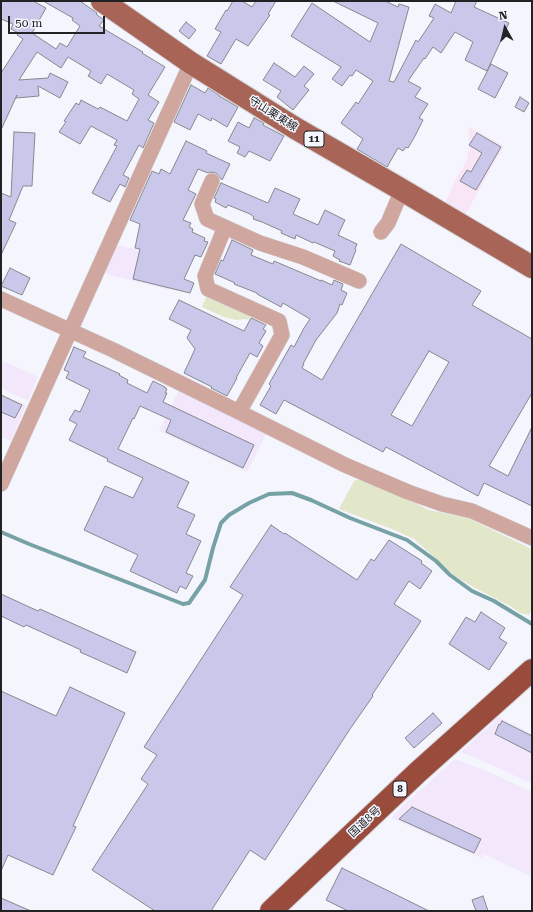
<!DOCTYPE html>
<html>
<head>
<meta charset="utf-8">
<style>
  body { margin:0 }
  #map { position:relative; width:533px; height:912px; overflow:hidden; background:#f5f5fd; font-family:"Roboto Serif",serif }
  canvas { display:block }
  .frame { position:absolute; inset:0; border:2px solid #222225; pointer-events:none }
  .north { position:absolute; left:485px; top:8px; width:40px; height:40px; -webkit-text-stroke:3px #f5f5fd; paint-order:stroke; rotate:352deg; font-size:11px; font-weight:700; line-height:16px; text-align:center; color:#222225 }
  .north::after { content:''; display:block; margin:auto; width:14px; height:18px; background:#222225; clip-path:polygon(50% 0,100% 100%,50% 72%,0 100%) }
  .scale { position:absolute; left:8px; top:16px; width:97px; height:18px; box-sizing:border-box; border:2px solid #222225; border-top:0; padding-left:5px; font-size:12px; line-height:14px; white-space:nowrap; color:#222225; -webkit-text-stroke:3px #f5f5fd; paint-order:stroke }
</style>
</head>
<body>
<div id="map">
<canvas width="533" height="912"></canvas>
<div class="frame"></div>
<div class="north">N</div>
<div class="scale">50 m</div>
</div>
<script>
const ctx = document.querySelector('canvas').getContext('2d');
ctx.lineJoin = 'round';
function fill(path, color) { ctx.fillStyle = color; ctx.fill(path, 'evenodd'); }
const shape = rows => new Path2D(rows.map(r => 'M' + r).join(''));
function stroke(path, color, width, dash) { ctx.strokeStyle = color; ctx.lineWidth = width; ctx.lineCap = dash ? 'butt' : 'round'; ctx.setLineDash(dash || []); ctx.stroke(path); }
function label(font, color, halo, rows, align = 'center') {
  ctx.font = font + ' "Roboto Serif","Noto Sans JP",serif'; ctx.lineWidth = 3; ctx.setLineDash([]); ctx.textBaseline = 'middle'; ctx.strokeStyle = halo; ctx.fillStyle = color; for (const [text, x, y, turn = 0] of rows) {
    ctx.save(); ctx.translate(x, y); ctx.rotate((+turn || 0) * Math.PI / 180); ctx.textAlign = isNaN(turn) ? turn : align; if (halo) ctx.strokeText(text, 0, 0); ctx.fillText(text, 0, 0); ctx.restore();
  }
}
fill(shape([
  [115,245,165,255,168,281,170,290,102,273],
  [1,360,38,377,28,401,1,388],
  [179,390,267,433,247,472,159,431],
  [1,394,26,405,11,441,1,437],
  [499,717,532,734,532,784,492,765,463,753,461,752],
  [455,759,489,772,532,792,532,877,484,854,482,858,391,818,406,803]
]), '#f3e7fb');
fill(shape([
  [467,126,504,146,465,215,445,203,456,178,464,166,467,158,468,152,470,151,469,131]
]), '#f8e6f7');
fill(shape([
  [207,295,251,315,248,320,247,319,236,320,224,317,202,307],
  [360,479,415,503,429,510,468,518,532,549,532,608,529,615,520,613,510,606,475,588,455,576,414,539,397,531,339,509,354,481]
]), '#e3e7c9');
stroke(shape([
  [1,532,29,544,183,604,189,603,205,580,213,548,221,523,229,515,249,503,269,494,292,493,311,500,350,518,407,540,436,561,450,575,472,591,494,601,532,624]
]), '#76a2a6', 4);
const building = shape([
  [1,1,33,1,46,8,32,33,56,49,60,43,67,47,80,26,72,20,73,18,43,1,80,1,97,13,96,14,104,20,99,26,143,52,142,53,165,67,148,95,159,102,148,120,154,123,143,148,139,145,123,175,129,178,125,187,120,184,110,202,92,193,117,146,114,145,117,140,91,126,80,144,59,132,66,122,64,121,76,103,79,105,81,100,98,109,100,107,127,121,139,99,132,94,134,90,107,74,101,84,88,76,91,71,68,57,61,68,37,52,19,80,48,78,50,73,68,82,60,98,38,86,39,96,16,98,17,95,1,130,1,73,23,39,17,35,18,33,11,29,13,24,1,19,1,1],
  [233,1,242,1,252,7,256,1,276,1,268,14,270,15,248,46,236,39,221,64,207,56,221,32,215,29,226,10,227,11,233,1],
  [333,1,385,1,398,7,399,4,409,7,389,81,394,82,416,40,418,42,434,18,429,16,435,4,451,13,456,1,477,1,474,7,509,23,487,71,465,60,473,42,455,32,441,53,433,47,425,59,424,58,408,81,421,88,415,97,428,104,419,118,423,120,415,136,408,148,406,147,403,151,398,148,387,167,357,149,363,139,341,123,356,102,358,104,373,81,356,70,352,76,350,75,342,86,332,79,341,67,291,36,312,3,370,42,378,23,333,1],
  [186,22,196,30,189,39,179,31,186,22],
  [274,63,295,77,304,66,314,74,304,86,309,90,293,110,277,97,281,91,263,80,274,63],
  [491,64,508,73,495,98,478,89,491,64],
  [191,85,205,93,208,88,219,95,219,96,238,107,227,127,212,118,211,121,198,114,190,130,174,122,191,85],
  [520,97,529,103,524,112,515,107,520,97],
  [254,118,264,123,263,125,284,136,270,161,249,151,245,157,237,153,240,147,228,141,238,122,249,128,254,118],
  [14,132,35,133,32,186,23,186,9,220,16,223,1,255,1,193,11,197,14,132],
  [477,133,501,147,476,190,460,181,467,170,471,172,482,153,469,145,477,133],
  [186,141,207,151,206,153,230,164,222,180,216,173,211,172,208,173,198,169,188,190,196,194,183,220,191,223,189,227,193,229,192,232,205,238,204,241,208,242,201,257,195,255,184,279,194,283,190,293,133,279,140,249,135,248,140,224,130,220,152,171,159,174,161,169,170,174,186,141],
  [221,183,268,203,275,188,300,199,293,214,318,225,325,210,345,220,338,235,357,244,355,249,356,250,350,265,339,261,340,260,333,256,335,251,314,242,313,243,296,235,295,239,281,233,282,231,262,222,253,219,254,217,250,214,228,205,226,208,215,202,216,199,214,198,221,183],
  [232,240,253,250,251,255,273,264,274,261,321,281,321,280,332,285,334,280,343,284,341,290,347,293,342,305,340,304,337,313,316,340,303,364,304,364,302,368,322,380,401,244,481,291,472,305,532,339,532,393,489,466,508,476,532,427,532,506,484,483,478,496,386,447,383,452,284,400,276,414,260,405,271,386,269,384,291,345,294,347,304,328,310,319,283,303,281,307,257,294,257,293,234,284,235,283,215,274,221,260,223,261,232,240],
  [429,351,449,362,412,426,391,415,429,351],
  [10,268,30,278,22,295,1,286,10,268],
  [179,300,244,331,251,318,266,325,263,329,266,331,259,343,263,346,257,357,250,353,236,378,237,378,227,396,211,388,212,387,184,373,195,349,187,338,191,330,169,319,179,300],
  [74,347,86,352,83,357,120,374,119,375,128,380,127,383,147,393,153,381,165,387,165,388,167,389,165,393,167,393,163,402,254,445,243,468,166,432,171,420,140,406,134,419,133,418,118,449,189,482,177,507,195,515,186,534,201,541,186,573,193,576,186,589,180,586,177,593,130,571,138,555,84,530,105,486,133,498,143,478,107,461,108,459,69,440,77,424,69,420,75,410,80,412,90,390,66,378,69,372,64,370,74,347],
  [1,395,22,405,15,418,1,412,1,395],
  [271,525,284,534,285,533,357,580,371,559,374,561,389,540,422,561,421,563,432,571,420,589,409,581,394,604,421,621,372,695,373,696,350,729,265,860,250,850,211,911,155,911,92,870,148,784,141,779,157,755,144,747,243,595,230,587,271,525],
  [1,594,38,611,40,609,136,652,127,673,80,652,81,650,26,625,24,627,1,616,1,594],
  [481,612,505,628,499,638,507,643,489,670,449,644,466,617,475,622,481,612],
  [70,687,125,713,73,826,76,827,53,875,8,855,1,871,1,691,56,716,70,687],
  [433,713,442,723,414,748,405,738,433,713],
  [502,721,532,736,532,753,495,734,499,724,500,725,502,721],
  [412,807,481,839,474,853,399,819,412,807],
  [342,868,429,911,348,911,326,900,342,868],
  [483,896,488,911,476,911,472,900,483,896],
  [1,898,31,911,1,911,1,898]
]);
fill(building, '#c9c8eb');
stroke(building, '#87878e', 1);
const street = shape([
  [212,181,202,204,207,219,260,243,303,257,359,281],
  [225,227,205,276,208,289,279,321,282,335,239,412],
  [381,232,388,223,402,190],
  [1,299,113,350,239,412,345,465,408,492,442,504,472,511,532,538],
  [1,484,191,63]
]);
const primary = shape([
  [102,1,191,63,295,128,397,187,532,267]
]);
const highway = shape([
  [271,911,418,772,532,670]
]);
stroke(street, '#d3d3da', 16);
stroke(primary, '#d3d3da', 24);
stroke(highway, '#d3d3da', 24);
stroke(street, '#cfa79f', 15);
stroke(primary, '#a86457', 22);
stroke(highway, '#994b3c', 22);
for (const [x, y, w] of [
  [314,139,20],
  [400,789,14]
]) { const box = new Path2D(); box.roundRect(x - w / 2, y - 8, w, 16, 3); ctx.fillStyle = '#f5f5fd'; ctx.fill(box); stroke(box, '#222225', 1); }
label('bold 10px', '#222225', null, [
  ["11",314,139],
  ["8",400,789]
]);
label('11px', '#222225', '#f5f5fd', [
  ["守山栗東線",273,114,32],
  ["国道8号",365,822,-43]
]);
</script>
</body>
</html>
